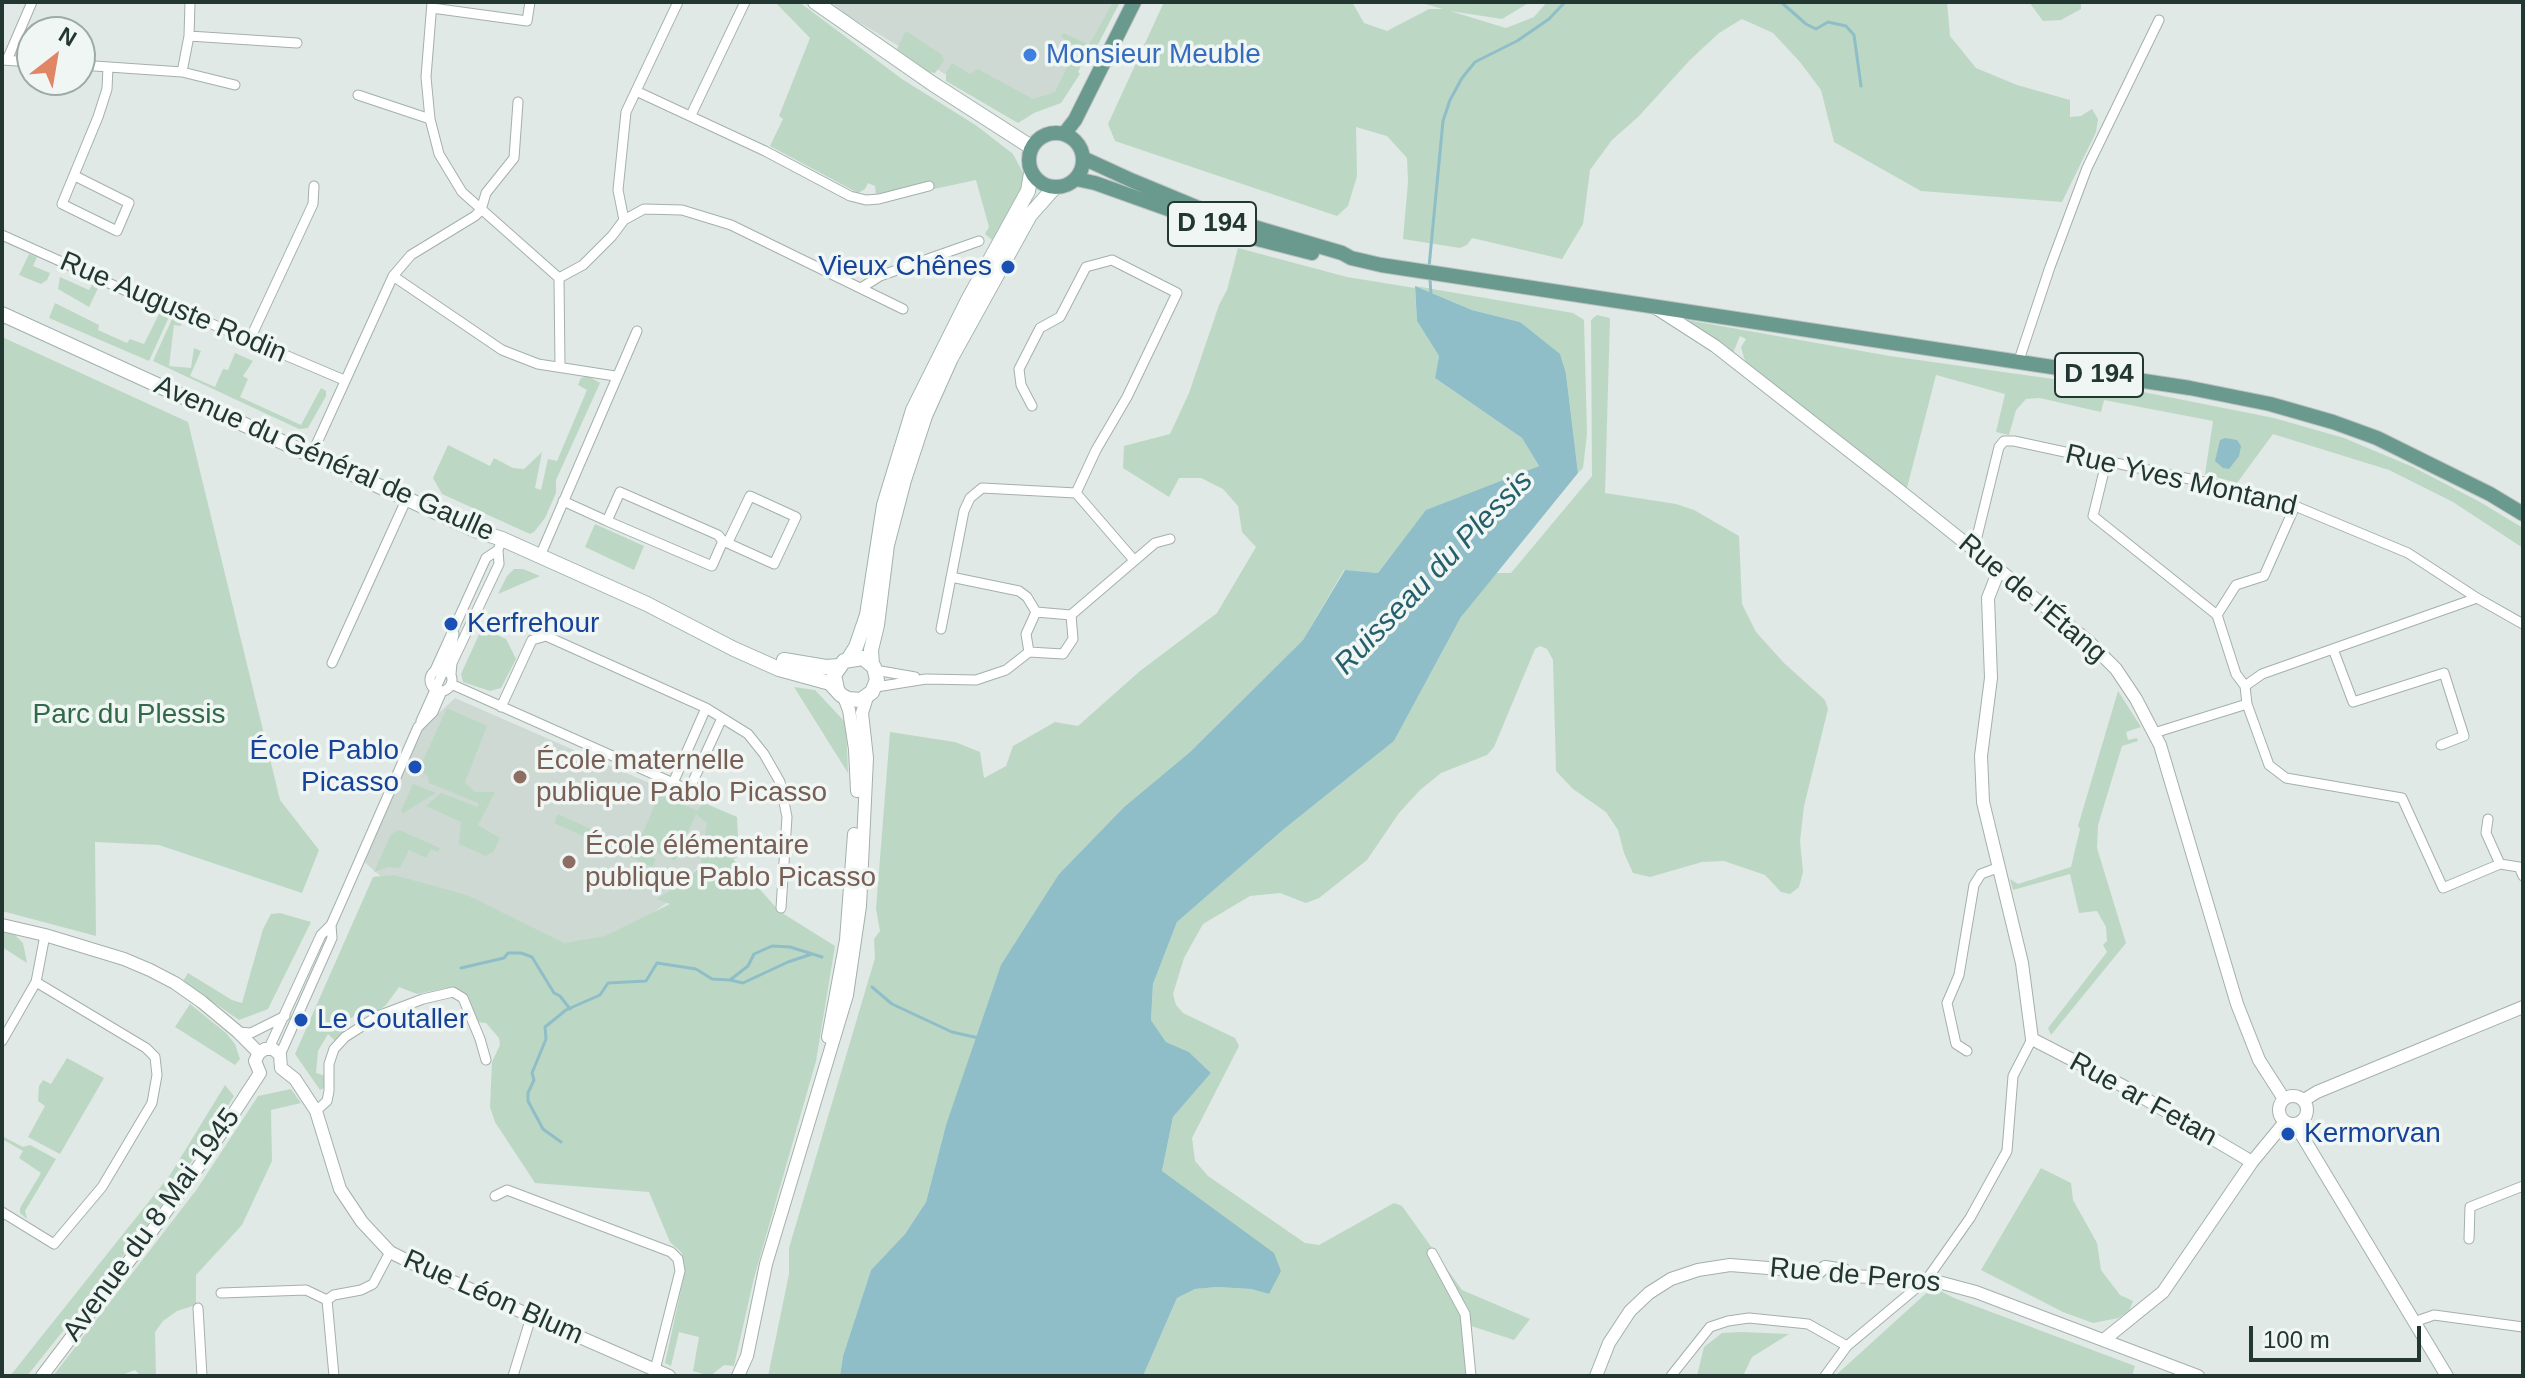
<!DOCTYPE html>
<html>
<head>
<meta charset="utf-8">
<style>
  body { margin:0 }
  #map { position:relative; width:2525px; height:1378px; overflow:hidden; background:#e0e9e5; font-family:Arial,sans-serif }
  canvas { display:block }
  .frame { position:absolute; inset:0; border:4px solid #233732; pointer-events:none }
  .north { position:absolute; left:16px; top:16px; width:80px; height:80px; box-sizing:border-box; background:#f0f6f3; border:2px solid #9eaaa6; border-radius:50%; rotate:31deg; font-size:22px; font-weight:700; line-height:32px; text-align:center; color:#233732 }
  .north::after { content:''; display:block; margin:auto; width:28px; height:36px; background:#e08667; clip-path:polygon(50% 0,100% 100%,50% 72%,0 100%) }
  .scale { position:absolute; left:2249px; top:1326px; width:172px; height:36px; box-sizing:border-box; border:4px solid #233732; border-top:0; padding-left:10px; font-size:24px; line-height:28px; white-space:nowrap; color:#233732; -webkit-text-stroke:6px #f0f6f3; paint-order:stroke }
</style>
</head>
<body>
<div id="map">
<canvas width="2525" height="1378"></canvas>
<div class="frame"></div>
<div class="north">N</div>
<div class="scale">100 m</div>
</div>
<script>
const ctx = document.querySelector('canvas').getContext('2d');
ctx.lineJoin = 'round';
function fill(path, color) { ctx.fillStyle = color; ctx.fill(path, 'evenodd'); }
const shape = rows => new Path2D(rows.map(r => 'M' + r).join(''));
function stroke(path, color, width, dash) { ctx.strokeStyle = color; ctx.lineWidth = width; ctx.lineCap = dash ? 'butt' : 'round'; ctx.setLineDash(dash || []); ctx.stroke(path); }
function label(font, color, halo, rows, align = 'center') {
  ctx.font = font + ' Arial,sans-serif'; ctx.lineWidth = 7; ctx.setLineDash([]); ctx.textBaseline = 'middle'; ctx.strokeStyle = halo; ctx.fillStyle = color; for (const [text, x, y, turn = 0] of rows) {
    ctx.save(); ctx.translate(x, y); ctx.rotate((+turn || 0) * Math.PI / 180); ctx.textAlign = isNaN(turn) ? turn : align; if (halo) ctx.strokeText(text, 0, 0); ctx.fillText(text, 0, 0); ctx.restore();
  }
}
fill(shape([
  [831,2,1116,2,1059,100,1018,118,847,15],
  [455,698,727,817,733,825,737,858,699,865,672,899,617,939,563,948,385,880,361,859,414,736]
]), '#cfd9d4');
fill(shape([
  [775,2,799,2,902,79,977,126,1013,154,1023,173,1023,184,992,240,985,234,989,227,976,180,934,189,931,181,876,195,875,186,868,183,865,189,858,193,770,146,783,119,779,116,810,38],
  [1113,2,1120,2,1092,56,1086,55,1078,72,1080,74,1061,103,1034,113,1018,123,946,81,946,72,952,63,970,74,978,69,1033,99,1055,92,1077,47,1061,37,1064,33,1089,45],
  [1164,2,1352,2,1364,23,1387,31,1429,9,1443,9,1418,2,1530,2,1502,19,1450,11,1506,28,1534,17,1547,2,1947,2,1950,36,1976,68,2017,85,2070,100,2070,117,2081,116,2092,109,2098,119,2096,132,2062,202,1921,191,1834,142,1821,90,1800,62,1773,33,1742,19,1719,33,1690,60,1638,117,1612,140,1590,170,1583,224,1562,259,1472,238,1467,245,1460,248,1403,239,1408,182,1407,158,1387,136,1356,127,1357,176,1348,206,1337,216,1115,141,1108,124],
  [2029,2,2081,2,2081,9,2061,20,2043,21],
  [906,31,941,54,944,61,935,73,929,72,897,49],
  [1238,248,1347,277,1415,288,1417,321,1439,356,1435,378,1522,438,1539,466,1427,510,1378,573,1344,570,1303,640,1190,752,1124,807,1059,874,964,1078,946,1125,926,1202,905,1234,871,1270,843,1356,840,1376,768,1376,789,1274,789,1248,875,958,874,939,880,931,876,909,890,732,955,742,980,752,984,778,1006,766,1013,746,1055,722,1078,726,1140,671,1217,613,1256,547,1242,532,1238,506,1223,489,1201,478,1179,478,1169,497,1123,468,1124,446,1170,434,1189,393,1219,305,1227,290],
  [29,254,37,257,33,266,50,273,47,280,41,284,19,275],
  [60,277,89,290,93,283,99,286,89,307,58,289],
  [1415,286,1573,313,1584,320,1587,434,1583,468,1578,473,1566,374,1520,322,1472,310],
  [55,303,99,325,98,330,127,343,130,339,144,344,160,312,169,317,149,361,49,318],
  [1597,315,1610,318,1605,493,1676,504,1694,510,1739,536,1742,604,1756,632,1784,663,1825,700,1828,709,1804,806,1800,841,1803,872,1799,887,1790,894,1781,892,1765,875,1724,861,1702,862,1650,877,1633,873,1624,853,1618,830,1606,812,1573,789,1556,771,1553,660,1547,649,1540,646,1535,649,1494,747,1487,755,1441,773,1420,790,1399,813,1367,860,1319,898,1306,903,1280,893,1250,896,1203,924,1184,958,1173,994,1176,1005,1183,1013,1235,1038,1239,1046,1192,1138,1195,1161,1208,1176,1305,1243,1319,1245,1394,1203,1402,1206,1462,1290,1530,1319,1514,1340,1462,1323,1467,1376,1143,1376,1177,1298,1195,1289,1217,1287,1251,1289,1269,1294,1162,1171,1173,1117,1211,1073,1189,1052,1166,1042,1151,1020,1153,984,1177,922,1284,829,1394,741,1461,617,1495,573,1511,573,1592,476,1591,320],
  [172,319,182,321,181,326,174,325,169,366,191,368,194,348,201,351,190,376,215,387,223,369,228,370,235,353,253,361,243,376,248,379,240,397,301,425,321,388,326,391,326,396,308,428,299,429,153,361],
  [1681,319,1890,356,2138,391,2274,418,2344,438,2413,467,2480,502,2523,528,2523,548,2453,502,2389,470,2273,434,2237,483,2205,474,2213,421,2104,400,2101,412,2040,398,2026,399,2016,410,2009,435,1996,432,2005,394,1936,375,1907,488,1751,370,1744,358,1741,347,1746,339,1740,336,1733,353],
  [2,337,188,422,280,800,319,850,302,893,159,845,95,842,96,936,2,911],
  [588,376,600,383,556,480,556,493,545,518,534,532,530,534,442,494,433,478,448,445,490,466,494,458,513,468,524,469,542,452,535,488,541,490,548,459,557,461,587,390,578,385,581,378],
  [595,524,644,546,634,570,585,547],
  [514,569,523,569,540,576,498,594,507,576],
  [482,628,506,639,516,659,501,688,490,691,463,682,461,674],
  [794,687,815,690,846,723,848,773],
  [2118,691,2141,727,2126,732,2128,740,2137,738,2138,741,2122,746,2098,825,2097,848,2126,943,2051,1035,2048,1028,2107,952,2103,945,2107,941,2106,927,2097,911,2079,913,2070,874,2013,890,2010,879,2018,884,2071,867,2080,829,2078,826],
  [447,708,487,726,465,782,475,792,495,792,478,825,500,838,494,851,486,856,459,844,461,822,426,806,441,793,478,807,478,803,429,783,428,777,419,769],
  [413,784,436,793,403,813,401,811],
  [659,795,698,811,702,802,737,817,738,837,732,854,734,860,779,911,835,946,816,1061,754,1278,734,1366,724,1365,710,1376,693,1371,699,1337,679,1332,671,1366,665,1363,684,1276,682,1253,670,1242,649,1192,535,1183,495,1122,490,1107,492,1062,500,1045,499,1038,486,1023,478,1022,466,996,457,989,446,988,417,994,399,987,386,1005,370,1017,364,1010,340,1025,346,1033,336,1042,328,1034,318,1051,316,1073,326,1076,324,1088,320,1090,295,1054,373,877,394,875,467,895,564,943,605,936,670,904,656,899,677,887,700,867,707,823,696,814,675,861,638,844],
  [558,814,656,859,652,867,554,823],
  [399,830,440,848,438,852,431,849,426,858,409,850,400,868,388,867,374,872,391,834],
  [280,913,311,922,268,1009,239,1020,183,981,188,973,232,1000,242,1003,263,929,271,914],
  [2,931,15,935,23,943,27,963,2,947],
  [190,1004,226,1033,235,1044,240,1059,235,1065,175,1027],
  [67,1058,104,1078,60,1154,28,1137,45,1106,38,1101,39,1086,43,1080,51,1084],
  [225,1085,234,1096,173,1190,139,1236,27,1376,10,1376,170,1175],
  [291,1089,301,1103,271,1110,272,1161,242,1225,196,1275,196,1305,177,1311,163,1321,155,1332,156,1376,141,1376,135,1370,119,1376,53,1376,197,1189,258,1096],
  [2,1136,23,1147,30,1145,56,1159,25,1211,27,1219,20,1213,20,1208,41,1173,19,1158,23,1151,2,1139],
  [2041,1168,2071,1183,2073,1200,2097,1243,2101,1270,2120,1295,2133,1301,2129,1311,2118,1318,2093,1323,2063,1312,1981,1270],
  [1933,1287,1954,1298,2135,1366,2132,1376,1835,1376],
  [1742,1332,1789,1334,1752,1357,1743,1376,1697,1376,1704,1347,1722,1333]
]), '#bcd8c4');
fill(shape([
  [1415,286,1472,310,1520,322,1560,354,1566,374,1578,473,1461,617,1394,741,1284,829,1177,922,1153,984,1151,1020,1166,1042,1189,1052,1211,1073,1173,1117,1162,1171,1274,1253,1281,1271,1269,1294,1251,1289,1217,1287,1195,1289,1177,1298,1143,1376,840,1376,843,1356,871,1270,905,1234,926,1202,946,1125,1001,965,1059,874,1124,807,1190,752,1303,640,1345,570,1378,573,1426,510,1539,466,1522,438,1435,378,1439,356,1417,321],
  [2225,438,2237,440,2241,446,2239,456,2229,469,2223,468,2215,461,2220,440]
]), '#8fbec8');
stroke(shape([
  [1781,2,1806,24,1816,29,1828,22,1846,26,1854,35,1861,86],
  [1429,267,1443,121,1450,100,1462,78,1475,62,1517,41,1549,19,1565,2],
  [1430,279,1431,295],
  [461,968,504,958,508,953,521,953,532,957,554,993,560,996,570,1009],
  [730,980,743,983,788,962,812,954],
  [872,987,892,1004,952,1032,979,1038],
  [561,1142,543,1129,528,1101,528,1093,534,1080,532,1073,546,1039,545,1027,566,1010,600,995,608,983,646,981,657,963,696,969,712,979,730,980,748,966,754,954,772,946,790,947,822,957]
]), '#8fbec8', 3);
const minor = shape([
  [432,2,426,77,430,119,439,154,462,192,559,278,560,367],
  [432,8,527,21,530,2],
  [189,36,297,43],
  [2,60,32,62],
  [7,60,32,2],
  [80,65,182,72,235,85],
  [182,72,189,36,190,2],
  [636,91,765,151,850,196,866,200,879,199,929,186],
  [358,95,430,119],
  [691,115,745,2],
  [75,176,129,203,117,231,62,204,98,117,107,89,108,67],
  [624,220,618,190,626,112,678,2],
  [2,235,173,312,186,313,344,380],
  [393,276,502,350,538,364,615,376],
  [559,278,583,265,612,236,624,220,644,209,682,210,731,225,903,309],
  [861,288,880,276,979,241],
  [250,339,313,204,314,186],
  [2018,363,2050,267,2087,168,2159,20],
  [1032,406,1021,385,1019,369,1040,328,1060,317,1086,267,1112,260,1177,293,1127,397,1096,450,1076,493],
  [311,456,393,276,411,255,475,216,481,210,486,193,514,158,518,102],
  [2106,463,2093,516,2217,615],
  [620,492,718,535,723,541,712,566,607,521,620,492],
  [1076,493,1133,559],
  [563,501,607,521],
  [723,541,774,564,796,517,750,496,728,542],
  [1974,549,1999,447,2004,441,2014,441,2222,486,2279,508,2295,506,2408,553,2477,598,2523,624],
  [540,556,637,331],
  [951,577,1019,591,1027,597,1036,612],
  [1071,615,1155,543,1170,539],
  [941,629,964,511,970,498,982,488,1076,493],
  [2333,649,2353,702,2444,673,2464,736,2441,745],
  [332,663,407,498],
  '430 680a11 11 0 1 1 22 0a11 11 0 1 1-22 0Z',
  [435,670,486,558,498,550],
  [875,670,915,677],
  [451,674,452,663,499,564,498,550,502,539],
  [451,684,689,790,722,718],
  [2245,686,2236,674,2217,615,2236,585,2264,576,2295,506],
  [876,687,926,679,976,680,1006,670,1029,652,1063,654,1073,639,1071,615,1036,612,1026,634,1029,652],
  [2247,704,2269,765,2286,778,2402,798,2443,888,2500,864,2519,867,2523,876],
  [501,707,532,640,546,636,706,708,748,734,764,754,780,782,787,817,781,908],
  [421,721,448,661,454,634],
  [2154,733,2247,704,2245,686,2262,674,2477,598],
  [673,783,706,708],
  [2488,819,2486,833,2500,864],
  [238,1032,251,1033,285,1016],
  [2,1041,36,982,45,935],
  [269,1048,321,935,331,925,343,898,414,736,418,727,433,712,442,691],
  [1967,1051,1956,1044,1947,1003,1959,975,1974,885,1981,874,1997,868],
  [280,1055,332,938,331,925],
  [316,1111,327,1101,329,1091,329,1064,334,1049,345,1037,378,1016,423,999,453,992,463,998,480,1039,486,1060],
  [495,1196,507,1190,671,1252,678,1259,680,1271,655,1370],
  [2,1212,54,1244,102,1187,152,1103,157,1075,155,1057,146,1048,36,982],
  [2469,1239,2470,1207,2523,1186],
  [1432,1253,1465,1314,1471,1376],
  [221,1293,306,1290,327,1300],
  [198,1308,202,1376],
  [2414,1322,2434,1315,2523,1327],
  [334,1376,327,1300,334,1295,361,1290,373,1284,390,1252],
  [513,1376,531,1317],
  [1671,1376,1710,1327,1728,1321,1749,1318,1808,1324,1847,1346],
  [1825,1376,1847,1346,1927,1279,1970,1218,2007,1151,2013,1076,2032,1039]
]);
const tertiary = shape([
  [1656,308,1715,346,1899,490,2088,641,2116,669,2136,699,2160,745,2237,1004,2259,1060,2284,1099],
  [1999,570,1988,598,1991,678,1981,756,1983,802,2022,963,2032,1039,2127,1088,2252,1162],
  [844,697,849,710,855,749,857,791],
  [2,925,45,935,124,959,150,970,175,983,202,1002,238,1032,259,1053],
  [828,1037,846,940,854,834],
  [281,1068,295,1079,316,1111,340,1189,362,1222,390,1252,426,1270,669,1376],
  [260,1073,255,1061,259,1053,265,1049,273,1049,280,1055,281,1068],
  '2279 1110a14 14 0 1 1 28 0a14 14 0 1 1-28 0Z',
  [2304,1100,2317,1092,2523,1007],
  [2295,1124,2447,1376],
  [2105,1339,2163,1292,2252,1162,2285,1122],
  [42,1376,154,1228,204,1159,260,1073],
  [738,1376,747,1356,766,1264,847,995,860,906,867,758,862,713,867,697],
  [1596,1376,1609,1343,1630,1311,1649,1293,1671,1279,1698,1270,1730,1265,1819,1272,1825,1267,1844,1270,1848,1276,1927,1279,1976,1292,2198,1376]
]);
const secondary = shape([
  [815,2,933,84,1031,147],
  [2,314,475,530,502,539,647,604,734,649,779,669,830,683,841,695,848,699,861,700,872,692,877,680,874,667,863,658,844,661,834,675,837,689],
  [849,658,856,647,867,615,884,505,913,410,968,300,1028,191,1031,173],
  [784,660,826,667,839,666],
  [872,665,871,650,877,625,887,545,904,480,925,416,951,358,1030,215,1054,188]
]);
const primary = shape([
  '1029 160a27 27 0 1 1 54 0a27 27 0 1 1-54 0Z',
  [1064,134,1075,120,1134,2],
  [1083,158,1133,181,1220,217,1342,253,1351,258,1381,265,2190,388,2270,404,2333,422,2377,438,2490,494,2523,514],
  [1076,179,1095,183,1238,234,1312,253]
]);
stroke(minor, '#a4b0ac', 11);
stroke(tertiary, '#a4b0ac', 14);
stroke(secondary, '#a1b3ad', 16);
stroke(primary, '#bdc3c2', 16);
stroke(minor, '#fff', 9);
stroke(tertiary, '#fff', 12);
stroke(secondary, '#fff', 14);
stroke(primary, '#6a998e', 14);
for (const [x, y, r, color] of [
  [1030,55,8,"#3f7fe0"],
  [1008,267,8,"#1a4fb4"],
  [451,624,8,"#1a4fb4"],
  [415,767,8,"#1a4fb4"],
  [520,777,8,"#8d6e63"],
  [569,862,8,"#8d6e63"],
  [301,1020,8,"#1a4fb4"],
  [2288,1134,8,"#1a4fb4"]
]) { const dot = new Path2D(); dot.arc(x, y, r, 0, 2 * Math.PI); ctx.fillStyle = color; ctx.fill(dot); stroke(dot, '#f0f6f3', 3); }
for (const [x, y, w] of [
  [1212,224,88],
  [2099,375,88]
]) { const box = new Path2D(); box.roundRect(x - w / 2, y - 22, w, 44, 6); ctx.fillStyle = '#f0f6f3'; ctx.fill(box); stroke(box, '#233732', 2); }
label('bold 26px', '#233732', null, [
  ["D 194",1212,224],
  ["D 194",2099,375]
]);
label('28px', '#366cbe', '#f0f6f3', [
  ["Monsieur Meuble",1046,55]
], 'left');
label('28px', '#164399', '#f0f6f3', [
  ["Vieux Chênes",992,267,"right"],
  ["Kerfrehour",467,624],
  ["École Pablo",399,751,"right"],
  ["Picasso",399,783,"right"],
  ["Le Coutaller",317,1020],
  ["Kermorvan",2304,1134]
], 'left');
label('28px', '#233732', '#f0f6f3', [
  ["Rue Auguste Rodin",173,308,23],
  ["Avenue du Général de Gaulle",324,459,24],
  ["Rue Yves Montand",2181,481,13],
  ["Rue de l'Étang",2032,599,40],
  ["Rue ar Fetan",2143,1100,29],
  ["Avenue du 8 Mai 1945",152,1225,-54],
  ["Rue de Peros",1855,1276,5],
  ["Rue Léon Blum",493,1298,24]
]);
label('28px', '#326948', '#f0f6f3', [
  ["Parc du Plessis",129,715]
]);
label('28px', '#785e54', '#f0f6f3', [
  ["École maternelle",536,761],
  ["publique Pablo Picasso",536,793],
  ["École élémentaire",585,846],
  ["publique Pablo Picasso",585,878]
], 'left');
label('italic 30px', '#255f6b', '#f0f6f3', [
  ["Ruisseau du Plessis",1434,573,-46]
]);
</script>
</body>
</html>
